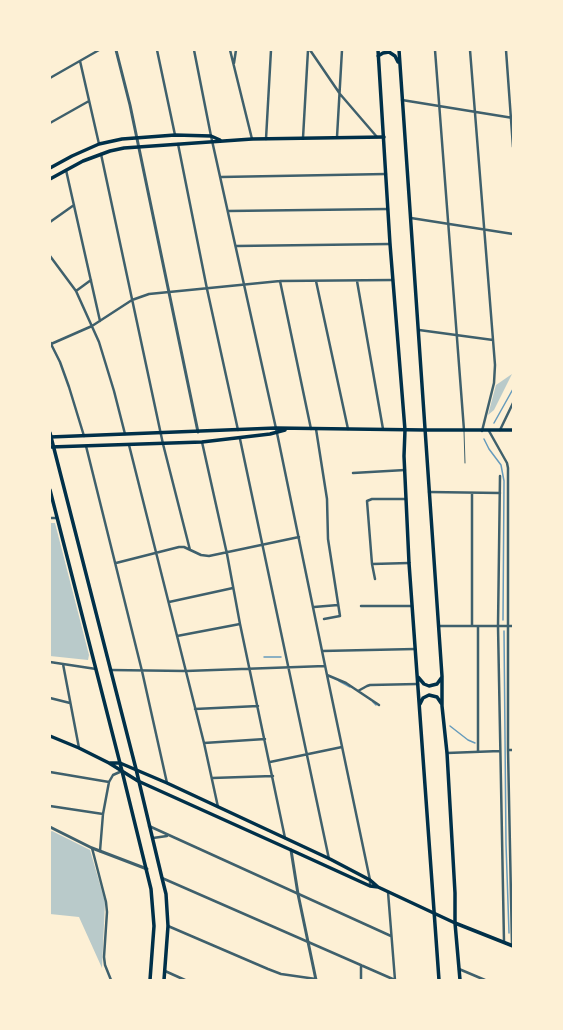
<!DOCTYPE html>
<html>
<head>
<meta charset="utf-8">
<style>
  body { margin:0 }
  #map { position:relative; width:563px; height:1030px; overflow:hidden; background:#fdf0d5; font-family:"Times New Roman",serif }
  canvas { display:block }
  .frame { position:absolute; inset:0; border:51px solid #fdf0d5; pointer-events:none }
</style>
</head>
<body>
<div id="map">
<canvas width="563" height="1030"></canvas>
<div class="frame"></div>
</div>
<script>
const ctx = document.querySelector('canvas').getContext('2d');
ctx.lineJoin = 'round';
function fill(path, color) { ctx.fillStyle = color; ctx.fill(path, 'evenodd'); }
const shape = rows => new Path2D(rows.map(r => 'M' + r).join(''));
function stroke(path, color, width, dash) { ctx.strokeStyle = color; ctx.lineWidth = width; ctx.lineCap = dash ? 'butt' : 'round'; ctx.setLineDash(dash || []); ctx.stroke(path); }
fill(shape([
  [512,374,494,410,488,415,496,385],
  [50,523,55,523,89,655,88,660,50,656],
  [52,831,90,850,105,902,102,968,79,917,50,914,50,832]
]), '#b9caca');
stroke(shape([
  [494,423,513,389],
  [484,439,489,449,501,465,504,481,503,620],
  [504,631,506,844,509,933],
  [264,657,281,657],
  [339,681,350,687],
  [373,702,376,705],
  [450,726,468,740,475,743]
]), '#669bbc', 1.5);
stroke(shape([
  [464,431,465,463]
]), '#3f606c', 1);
stroke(shape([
  [157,50,175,135],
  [194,50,211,136,277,433,327,675,370,880,370,886],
  [230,50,252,139],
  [310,50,340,94,377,137],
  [435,50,464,430],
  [470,50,495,365,494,383,482,431],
  [506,50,513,147],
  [80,61,99,144],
  [234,63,236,50],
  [50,78,99,50],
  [402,100,513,118],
  [50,123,89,101],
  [337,137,342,50],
  [303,138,308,50],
  [266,139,271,50],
  [178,144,207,289,238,430],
  [101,154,163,444,190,550],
  [66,170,100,321],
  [221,177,386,174],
  [228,211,388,209],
  [411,218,513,234],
  [50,222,74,205],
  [236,246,390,244],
  [50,256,76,291,99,342,114,391,125,434],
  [280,281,311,429],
  [316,281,348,429],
  [357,281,383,429],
  [76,291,91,280],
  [419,330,493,340],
  [50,342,60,362,69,387,84,436],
  [51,344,92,326,132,300,149,294,280,281,393,280],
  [316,429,327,499,328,539,340,616,324,619],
  [500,430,513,403],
  [489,431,507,463,508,468,508,750,512,945],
  [240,439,329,859],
  [202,442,227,554,240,624,285,838],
  [129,445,204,743,218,807],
  [86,446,142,671,167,783],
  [353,473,405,470],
  [500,476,498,626,504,942],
  [429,492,500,493],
  [472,493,472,626],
  [50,518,57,518],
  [116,563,179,547,184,547,201,555,209,556,299,537],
  [372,564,409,563],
  [375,579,372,564,367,501,372,499,406,499],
  [169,602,233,588],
  [361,606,412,606],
  [314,607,338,605],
  [439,626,513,626],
  [478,626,478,751],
  [177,636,240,624],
  [322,651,415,649],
  [50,662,96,669],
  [63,664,79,748],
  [110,670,186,671,325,666],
  [327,675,346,683,379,705],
  [358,691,367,686,370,685,418,684],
  [50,698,70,703],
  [195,709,258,706],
  [204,743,265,739],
  [508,750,513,750],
  [447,753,500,751],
  [270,762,342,747],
  [50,772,109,782],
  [212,778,273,776],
  [50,806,103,814],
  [149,826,391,936],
  [153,838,167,836],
  [92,848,106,902,107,912,104,957,105,965,111,980],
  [100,851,103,814,109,782,113,775,122,771],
  [162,878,395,980],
  [388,892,395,980],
  [168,926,268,969,281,974,316,979],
  [361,965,361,980],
  [459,969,485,980],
  [165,971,185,980]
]), '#3f606c', 2.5);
stroke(shape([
  [116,50,130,105,198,432],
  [50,827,92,848,147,869],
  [291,850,298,894,316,980]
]), '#3f606c', 3);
stroke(shape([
  [50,168,72,156,99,144,122,139,175,135,211,136,220,140],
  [50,179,83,161,110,151,124,148,252,139,384,137],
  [50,437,276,428,425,430,513,430],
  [50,447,202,442,270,434,285,430],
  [50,736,79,748,109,763,138,781,291,850,370,886,378,887,455,923,513,946],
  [110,763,120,763,167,783,330,859,370,880,378,887]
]), '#003049', 3.5);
stroke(shape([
  [378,50,390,244,405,430,404,456,409,563,439,980],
  [399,50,442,676,442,706,447,753,455,893,455,923,460,980],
  [378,56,383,53,389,52,395,56,398,62],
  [50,433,136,769,162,878,166,894,168,926,164,980],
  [50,490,122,771,151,889,154,926,150,980],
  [418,677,424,684,429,686,437,684,442,677],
  [420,704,423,698,429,695,437,697,441,703]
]), '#003049', 3.5);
</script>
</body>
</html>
